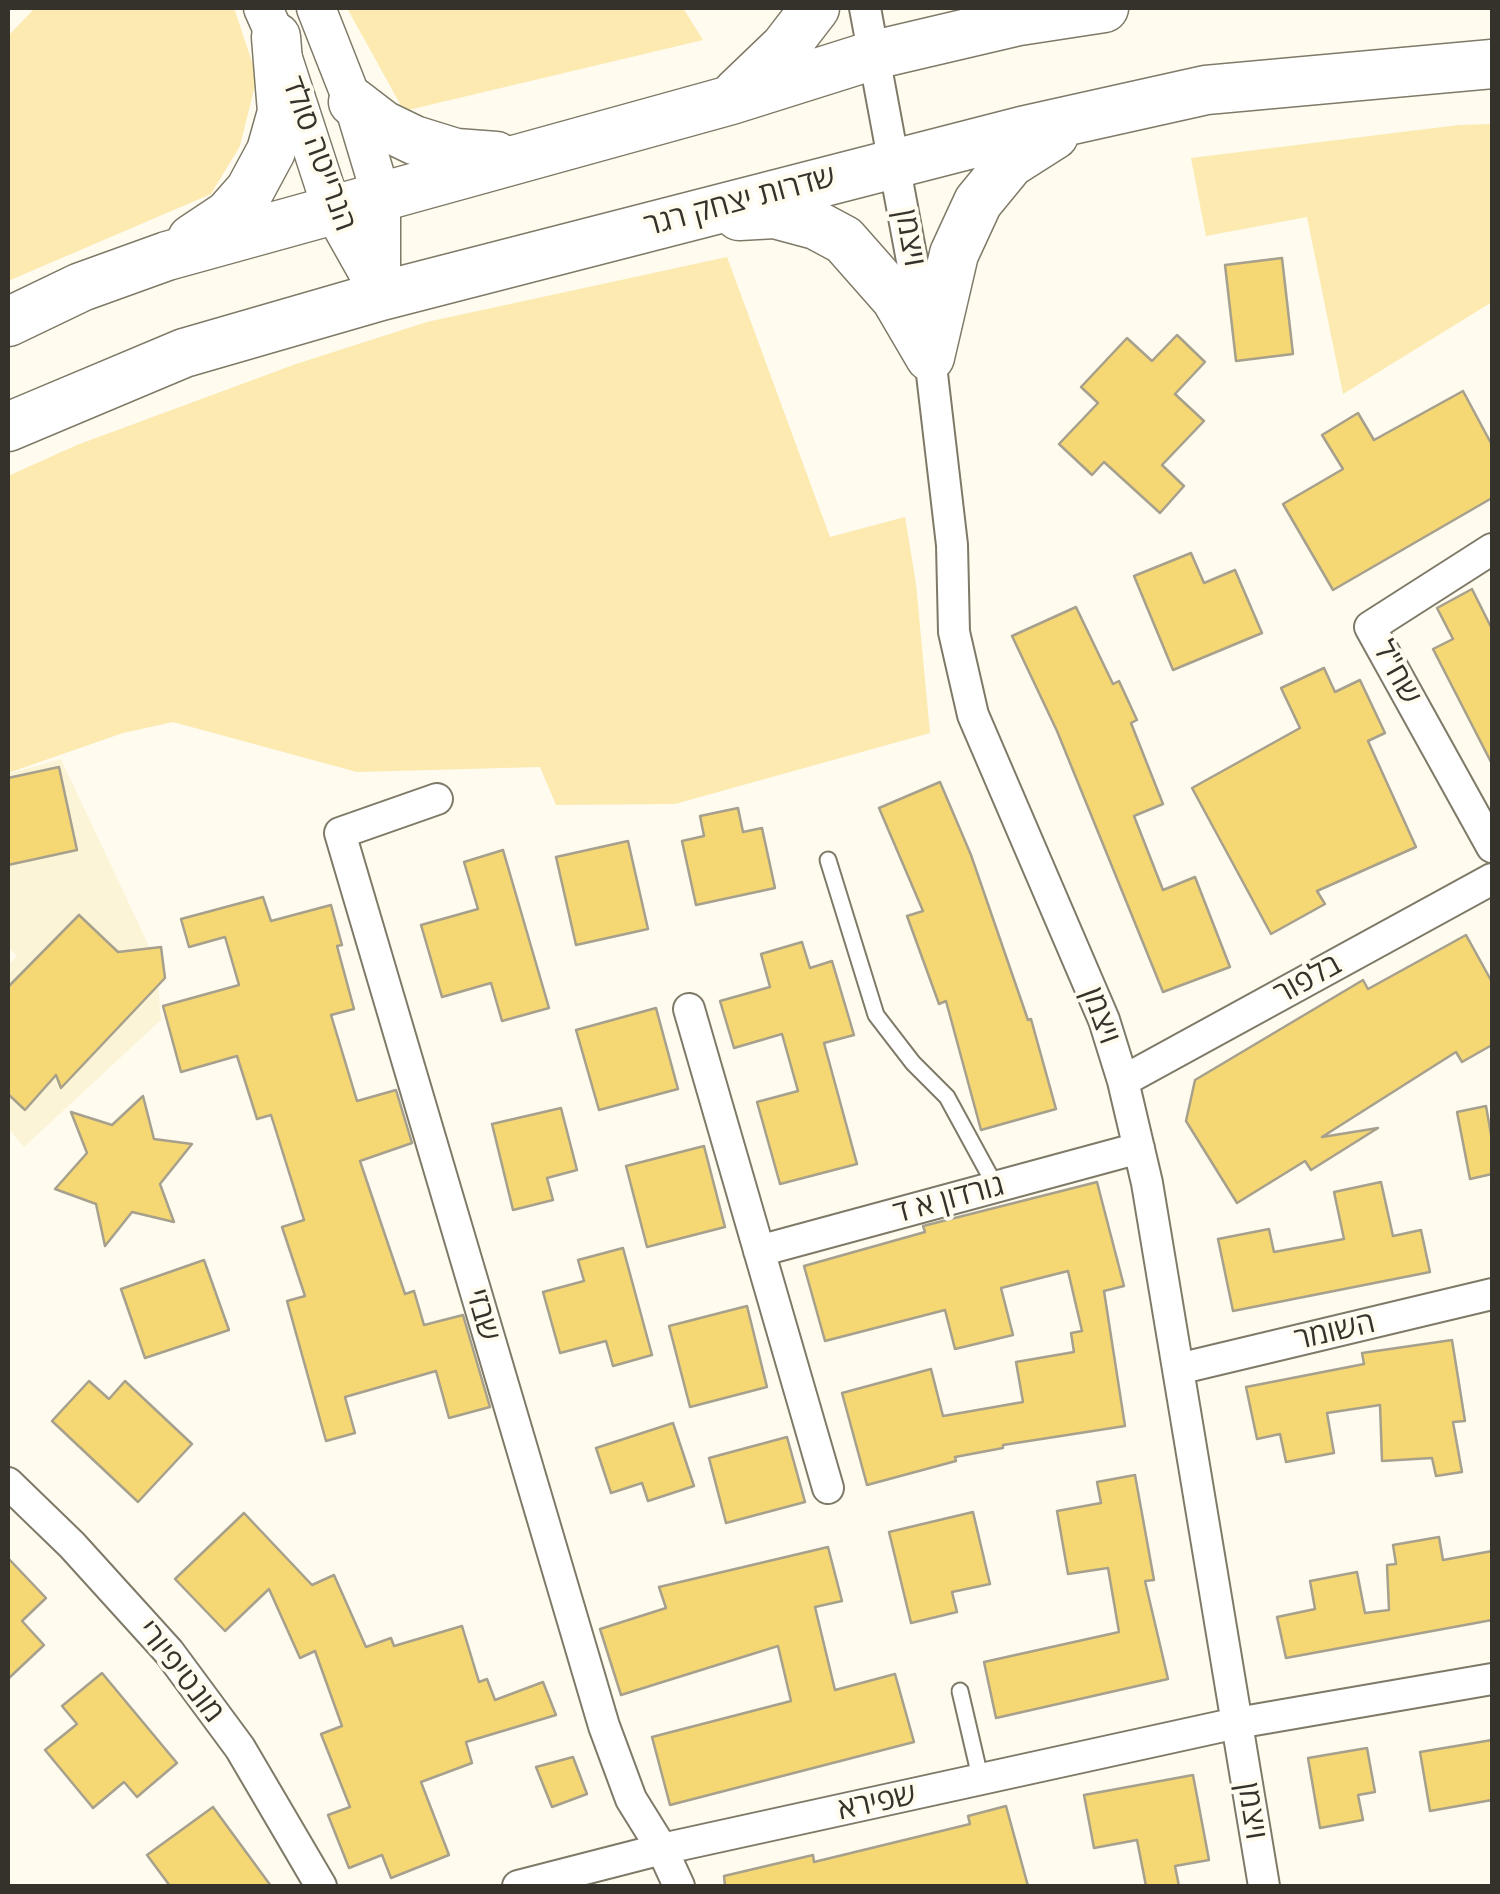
<!DOCTYPE html>
<html>
<head>
<meta charset="utf-8">
<style>
  body { margin:0 }
  #map { position:relative; width:1500px; height:1894px; overflow:hidden; background:#fffbef; font-family:"Open Sans",sans-serif }
  canvas { display:block }
  .frame { position:absolute; inset:0; border:10px solid #34322a; pointer-events:none }
</style>
</head>
<body>
<div id="map">
<canvas width="1500" height="1894"></canvas>
<div class="frame"></div>
</div>
<script>
const ctx = document.querySelector('canvas').getContext('2d');
ctx.lineJoin = 'round';
function fill(path, color) { ctx.fillStyle = color; ctx.fill(path, 'evenodd'); }
const shape = rows => new Path2D(rows.map(r => 'M' + r).join(''));
function stroke(path, color, width, dash) { ctx.strokeStyle = color; ctx.lineWidth = width; ctx.lineCap = dash ? 'butt' : 'round'; ctx.setLineDash(dash || []); ctx.stroke(path); }
function label(font, color, halo, rows, align = 'center') {
  ctx.font = font + ' "Open Sans",Heebo,sans-serif'; ctx.lineWidth = 8; ctx.setLineDash([]); ctx.textBaseline = 'middle'; ctx.strokeStyle = halo; ctx.fillStyle = color; for (const [text, x, y, turn = 0] of rows) {
    ctx.save(); ctx.translate(x, y); ctx.rotate((+turn || 0) * Math.PI / 180); ctx.textAlign = isNaN(turn) ? turn : align; if (halo) ctx.strokeText(text, 0, 0); ctx.fillText(text, 0, 0); ctx.restore();
  }
}
fill(shape([
  [61,759,156,961,161,1020,24,1147,8,1128,8,965,17,956,8,947,8,774]
]), '#fcf4d7');
fill(shape([
  [35,8,234,8,257,77,240,146,211,194,8,281,8,36],
  [347,8,683,8,703,40,404,111],
  [1492,124,1492,302,1343,394,1307,217,1206,236,1191,158,1459,125],
  [727,257,830,537,905,517,916,584,930,733,675,804,556,805,540,767,357,772,173,722,123,733,8,773,8,476,77,445,296,364,427,322]
]), '#fceab1');
const building = shape([
  [1282,258,1293,354,1236,361,1225,265,1282,258],
  [1177,335,1205,362,1175,394,1204,421,1162,465,1184,486,1160,513,1104,462,1092,475,1059,444,1098,403,1081,387,1127,338,1152,361,1177,335],
  [1463,391,1492,445,1492,498,1333,590,1283,504,1343,469,1322,435,1358,413,1374,440,1463,391],
  [1191,553,1204,583,1235,570,1262,633,1173,670,1134,576,1191,553],
  [1472,589,1492,629,1492,764,1433,649,1453,639,1437,608,1472,589],
  [1076,607,1113,684,1119,681,1137,720,1131,723,1163,804,1134,816,1163,890,1195,877,1230,967,1163,992,1057,731,1012,636,1076,607],
  [1324,668,1335,692,1360,680,1385,733,1368,741,1416,847,1317,891,1325,904,1271,934,1192,788,1300,728,1281,688,1324,668],
  [59,767,77,850,8,865,8,778,59,767],
  [940,782,971,855,1028,1020,1031,1019,1056,1109,981,1130,946,1001,939,1004,907,916,923,911,879,808,940,782],
  [738,808,743,832,762,828,775,888,696,905,682,841,704,836,700,816,738,808],
  [628,841,648,929,576,945,556,857,628,841],
  [503,850,549,1008,502,1021,491,983,442,997,421,925,478,909,464,862,503,850],
  [263,897,271,921,331,905,342,945,337,946,354,1009,331,1015,357,1101,396,1090,412,1143,360,1161,405,1294,414,1291,424,1325,463,1315,490,1407,449,1418,436,1371,345,1397,355,1433,326,1441,287,1301,305,1296,282,1227,304,1220,271,1115,257,1119,237,1056,181,1072,163,1006,239,985,225,937,189,947,181,919,263,897],
  [79,915,118,952,161,947,165,978,61,1088,56,1075,25,1110,8,1094,8,987,79,915],
  [1466,935,1492,982,1492,1045,1462,1062,1456,1052,1322,1137,1378,1128,1311,1170,1305,1161,1237,1203,1186,1121,1195,1080,1363,980,1368,989,1466,935],
  [802,942,810,968,832,961,854,1035,824,1043,857,1164,780,1184,757,1102,798,1091,782,1034,734,1048,720,1001,770,987,761,954,802,942],
  [656,1008,678,1089,599,1110,576,1030,656,1008],
  [143,1096,154,1139,192,1144,160,1184,174,1222,132,1212,105,1246,96,1204,55,1189,87,1153,71,1112,112,1125,143,1096],
  [1486,1106,1492,1140,1492,1174,1470,1179,1457,1112,1486,1106],
  [561,1108,577,1170,547,1178,553,1200,513,1210,492,1124,561,1108],
  [704,1146,725,1227,647,1247,626,1166,704,1146],
  [1097,1182,1124,1286,1104,1291,1125,1426,1003,1445,1003,1448,955,1457,956,1461,867,1485,842,1393,931,1369,943,1416,1023,1402,1016,1362,1074,1352,1071,1333,1082,1331,1068,1271,1001,1288,1013,1335,955,1349,945,1310,825,1341,804,1266,925,1232,923,1226,1097,1182],
  [1381,1182,1393,1236,1421,1230,1430,1272,1233,1311,1218,1239,1269,1229,1274,1252,1344,1239,1334,1192,1381,1182],
  [623,1248,652,1355,613,1366,606,1341,560,1353,543,1292,584,1281,578,1260,623,1248],
  [204,1260,229,1330,145,1358,121,1289,204,1260],
  [747,1306,767,1387,690,1407,669,1326,747,1306],
  [1452,1340,1465,1421,1453,1422,1462,1472,1436,1476,1432,1458,1382,1461,1380,1405,1327,1413,1334,1453,1286,1462,1280,1434,1257,1439,1246,1387,1364,1364,1362,1353,1452,1340],
  [89,1381,109,1399,125,1381,192,1444,138,1502,52,1421,89,1381],
  [673,1423,694,1486,648,1501,642,1483,611,1493,596,1448,673,1423],
  [787,1437,805,1502,726,1523,709,1458,787,1437],
  [1135,1475,1154,1580,1145,1581,1168,1679,996,1718,984,1662,1119,1632,1108,1568,1068,1574,1057,1511,1101,1503,1097,1482,1135,1475],
  [973,1512,990,1584,952,1592,957,1612,911,1623,889,1532,973,1512],
  [244,1513,312,1585,334,1575,366,1647,391,1638,394,1646,462,1626,479,1682,487,1679,495,1700,543,1682,556,1715,466,1742,472,1763,421,1782,449,1855,391,1878,382,1855,349,1868,328,1815,350,1807,321,1734,342,1726,315,1651,300,1658,269,1589,225,1631,175,1579,244,1513],
  [1439,1537,1443,1560,1492,1551,1492,1620,1286,1658,1277,1617,1315,1609,1310,1581,1357,1572,1365,1613,1389,1610,1387,1565,1396,1564,1393,1545,1439,1537],
  [828,1547,842,1601,815,1607,835,1690,895,1674,914,1742,670,1805,652,1737,791,1701,778,1646,621,1695,600,1629,666,1608,659,1587,828,1547],
  [8,1558,46,1598,22,1621,44,1645,8,1679,8,1558],
  [102,1673,177,1763,137,1797,124,1782,93,1808,45,1750,77,1724,62,1706,102,1673],
  [1492,1740,1492,1800,1430,1811,1420,1752,1492,1740],
  [1367,1748,1375,1792,1358,1795,1363,1820,1320,1828,1308,1758,1367,1748],
  [573,1757,587,1794,552,1807,536,1767,573,1757],
  [1193,1775,1209,1860,1175,1866,1179,1886,1146,1886,1137,1840,1094,1848,1084,1795,1193,1775],
  [1006,1806,1028,1886,725,1886,724,1876,813,1855,814,1862,970,1824,968,1816,1006,1806],
  [213,1807,271,1886,170,1886,147,1855,213,1807]
]);
fill(building, '#f5d774');
stroke(building, '#a6a08c', 2.5);
const service = shape([
  [828,860,876,1015,913,1063,947,1097,996,1187],
  [960,1691,981,1781]
]);
const minor = shape([
  [865,8,930,357,952,545,954,632,973,715,1104,1020,1123,1081,1147,1183,1264,1886],
  [1492,549,1370,627,1492,847],
  [437,799,340,833,604,1726,631,1799,662,1849,679,1886],
  [689,1009,828,1488],
  [1123,1081,1492,879],
  [759,1251,1139,1148],
  [1178,1369,1492,1294],
  [8,1483,72,1545,169,1652,240,1748,321,1886],
  [518,1886,662,1849,1237,1723,1492,1679]
]);
const tertiary = shape([
  [263,8,276,37,332,209,381,296],
  [316,8,353,102,381,195,381,294]
]);
const primary = shape([
  [737,93,785,47,815,8],
  [353,102,383,125,414,140,456,153,496,156],
  [739,216,775,214,816,225,844,240,896,299,930,357],
  [192,239,228,215,250,190,271,151,282,112,276,37],
  [8,322,81,287,167,256,731,100,874,55,1019,21,1104,8],
  [930,357,954,254,978,202,1010,163,1054,135],
  [8,427,184,353,381,296,1022,131,1206,90,1492,64]
]);
stroke(service, '#7f7a67', 19);
stroke(minor, '#7f7a67', 34);
stroke(tertiary, '#7f7a67', 41);
stroke(primary, '#7f7a67', 51);
stroke(service, '#fff', 15);
stroke(minor, '#fff', 30);
stroke(tertiary, '#fff', 38);
stroke(primary, '#fff', 48);
label('30px', '#34322a', '#fffbef', [
  ["הנרייטה סולד",318,154,70],
  ["שדרות יצחק רגר",740,202,-15],
  ["ויצמן",909,238,80],
  ["שח\"ל",1396,673,61],
  ["בלפור",1308,980,-29],
  ["ויצמן",1100,1016,70],
  ["גורדון א ד",949,1200,-15],
  ["שבזי",482,1315,74],
  ["השומר",1335,1332,-13],
  ["מונטיפיורי",180,1672,52],
  ["שפירא",877,1803,-12],
  ["ויצמן",1251,1811,81]
]);
</script>
</body>
</html>
